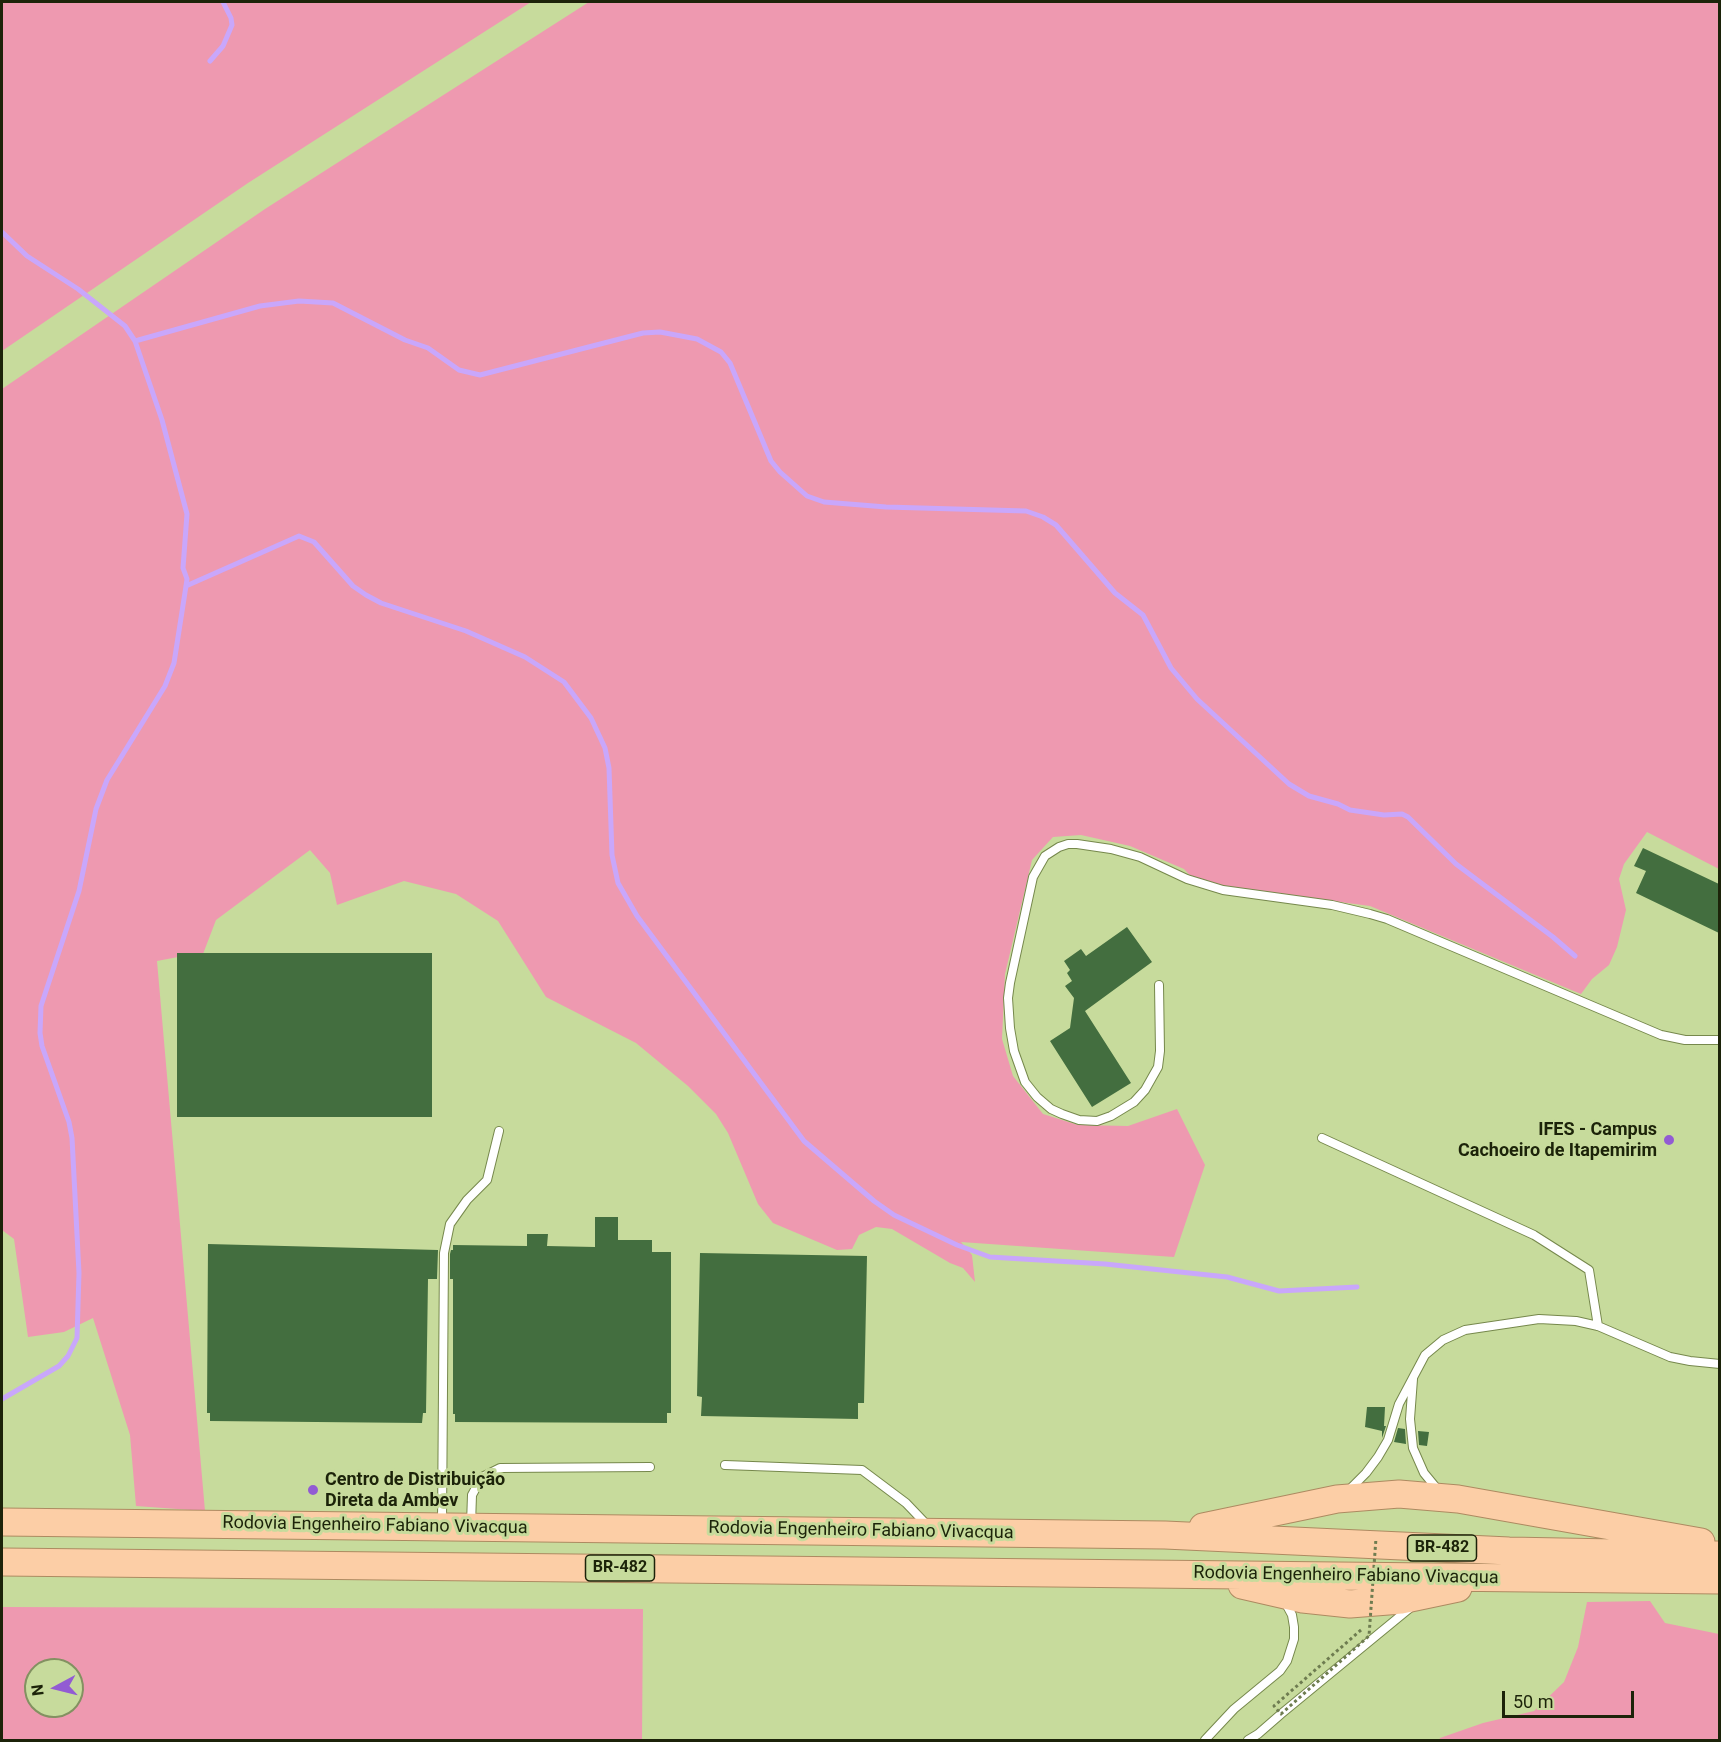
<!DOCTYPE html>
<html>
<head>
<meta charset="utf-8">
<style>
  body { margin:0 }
  #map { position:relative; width:1721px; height:1742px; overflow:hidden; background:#c7db9c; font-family:Roboto,sans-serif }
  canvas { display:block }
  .frame { position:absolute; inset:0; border:3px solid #1c2309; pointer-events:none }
  .north { position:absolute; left:24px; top:1658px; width:60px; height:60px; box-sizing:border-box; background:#c7db9c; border:2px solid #839161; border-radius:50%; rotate:263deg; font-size:16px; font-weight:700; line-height:24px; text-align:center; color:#1c2309 }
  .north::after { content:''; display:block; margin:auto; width:21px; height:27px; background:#925bd3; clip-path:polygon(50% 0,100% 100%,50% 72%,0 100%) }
  .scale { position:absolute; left:1502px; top:1691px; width:132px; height:27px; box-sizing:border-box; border:3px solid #1c2309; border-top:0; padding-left:8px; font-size:18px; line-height:21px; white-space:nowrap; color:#1c2309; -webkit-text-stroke:4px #c7db9c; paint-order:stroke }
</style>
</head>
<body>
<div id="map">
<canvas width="1721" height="1742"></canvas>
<div class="frame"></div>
<div class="north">N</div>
<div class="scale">50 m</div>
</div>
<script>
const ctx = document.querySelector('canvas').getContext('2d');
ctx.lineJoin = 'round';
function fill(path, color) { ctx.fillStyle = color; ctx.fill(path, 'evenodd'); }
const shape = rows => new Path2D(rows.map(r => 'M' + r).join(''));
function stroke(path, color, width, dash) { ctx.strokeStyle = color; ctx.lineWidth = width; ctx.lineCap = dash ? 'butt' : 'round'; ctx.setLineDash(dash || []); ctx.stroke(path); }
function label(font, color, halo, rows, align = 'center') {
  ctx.font = font + ' Roboto,sans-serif'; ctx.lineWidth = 6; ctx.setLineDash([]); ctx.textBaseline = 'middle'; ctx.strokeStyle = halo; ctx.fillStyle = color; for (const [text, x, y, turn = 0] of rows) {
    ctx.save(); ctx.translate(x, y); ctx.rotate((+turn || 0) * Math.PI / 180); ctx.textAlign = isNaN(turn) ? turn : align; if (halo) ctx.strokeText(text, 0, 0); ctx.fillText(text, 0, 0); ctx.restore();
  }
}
fill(shape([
  [2,2,531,2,248,183,2,351],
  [589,2,1719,2,1719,869,1647,832,1624,864,1619,879,1626,910,1617,947,1609,965,1592,979,1581,994,1370,906,1197,883,1184,869,1130,846,1081,835,1053,837,1032,860,1005,974,1002,1039,1013,1076,1043,1114,1078,1125,1128,1126,1177,1109,1205,1165,1174,1257,961,1242,972,1255,975,1282,963,1268,950,1263,892,1229,876,1227,859,1235,852,1249,837,1250,773,1223,758,1204,728,1133,716,1114,688,1086,636,1043,546,997,498,921,456,894,404,881,337,905,330,873,310,850,216,920,198,967,178,957,157,961,205,1511,136,1506,130,1435,93,1318,64,1332,28,1337,14,1239,2,1230,2,389,265,209],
  [1650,1601,1665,1623,1719,1634,1719,1740,1439,1740,1440,1738,1483,1723,1534,1711,1564,1682,1578,1647,1587,1602],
  [2,1607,643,1609,642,1740,2,1740],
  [36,1670,72,1670,72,1706,36,1706]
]), '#ee99b0');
stroke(shape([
  [210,61,223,46,232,25,231,18,223,2],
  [2,232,27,256,78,289,125,326,135,341,162,420,187,514,183,568,187,579,186,586,174,663,165,686,107,780,96,809,79,891,41,1006,40,1033,42,1046,69,1122,72,1138,79,1273,77,1338,68,1356,59,1366,2,1399],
  [135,341,260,306,299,301,333,303,405,340,428,348,459,370,480,375,643,333,660,332,697,339,721,352,730,363,771,461,780,472,807,496,824,502,886,507,1026,511,1043,517,1056,525,1115,593,1143,615,1171,668,1197,699,1289,784,1309,796,1338,804,1350,810,1384,815,1402,814,1408,817,1456,864,1553,937,1575,956],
  [186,586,299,536,314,542,353,586,366,595,381,603,466,631,525,657,564,682,591,718,605,748,609,768,612,855,618,883,637,916,804,1141,874,1201,894,1215,957,1245,990,1257,1105,1264,1227,1277,1279,1291,1357,1287]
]), '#c9a7fb', 5);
fill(shape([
  [1643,848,1719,884,1719,933,1636,893,1646,871,1634,866],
  [1127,927,1152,962,1085,1011,1131,1083,1092,1107,1050,1041,1070,1028,1074,998,1065,986,1072,981,1067,973,1070,970,1064,961,1081,949,1086,956],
  [177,953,432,953,432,1117,177,1117],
  [595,1217,618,1217,618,1240,652,1240,652,1252,671,1252,671,1413,667,1413,667,1423,455,1422,455,1414,453,1414,453,1279,450,1279,450,1254,451,1250,453,1250,453,1245,527,1246,527,1234,548,1234,547,1246,595,1247],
  [208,1244,438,1250,437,1279,428,1279,426,1413,423,1413,422,1423,210,1421,210,1413,207,1413],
  [700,1253,867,1256,864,1403,858,1403,858,1419,701,1416,702,1397,697,1396],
  [1367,1407,1385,1407,1384,1426,1386,1426,1382,1438,1382,1431,1365,1427],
  [1398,1428,1405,1429,1406,1444,1394,1442],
  [1418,1431,1429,1432,1427,1446,1419,1445]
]), '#436e3f');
const service = shape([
  [1159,985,1160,1051,1158,1067,1145,1090,1134,1102,1111,1116,1097,1121,1079,1120,1062,1114,1051,1109,1037,1097,1025,1082,1014,1051,1010,1028,1008,998,1010,983,1033,877,1045,856,1059,847,1068,844,1077,844,1111,849,1140,857,1187,879,1223,890,1332,905,1370,914,1387,919,1661,1035,1685,1040,1720,1040],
  [1322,1138,1534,1235,1589,1270,1598,1326],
  [1413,1379,1410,1419,1413,1448,1424,1473,1438,1490],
  [725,1465,862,1470,906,1503,928,1526],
  [1349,1490,1366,1473,1378,1457,1388,1440,1399,1404,1425,1355,1443,1340,1465,1330,1539,1319,1576,1321,1598,1326,1670,1357,1690,1361,1720,1364],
  [442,1523,444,1253,450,1224,467,1200,487,1180,499,1131],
  [471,1524,472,1495,482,1477,500,1468,650,1467],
  [1205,1740,1234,1709,1280,1671,1287,1661,1294,1639,1294,1627,1292,1615,1285,1602],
  [1248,1740,1258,1734,1281,1714,1410,1608]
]);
const trunk = shape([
  [2,1522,1165,1535,1509,1551,1720,1555],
  [1203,1527,1337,1499,1399,1494,1458,1499,1701,1542],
  [2,1562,1720,1580],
  [1242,1585,1303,1599,1350,1604,1401,1600,1458,1588]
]);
stroke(service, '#76884c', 10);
stroke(trunk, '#ad8a61', 29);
stroke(service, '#fff', 8);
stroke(trunk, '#fccea6', 27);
stroke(shape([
  [1361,1630,1274,1706,1281,1714,1369,1636,1376,1538]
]), '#6e7c50', 3, [3, 3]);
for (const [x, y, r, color] of [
  [1669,1140,6,"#925bd3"],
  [313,1490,6,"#925bd3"]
]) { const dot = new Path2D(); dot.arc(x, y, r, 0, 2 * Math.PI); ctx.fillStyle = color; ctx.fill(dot); stroke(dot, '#c7db9c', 2); }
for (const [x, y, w] of [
  [1442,1548,69],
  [620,1568,69]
]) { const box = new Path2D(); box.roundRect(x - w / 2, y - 13, w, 26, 4.5); ctx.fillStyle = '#c7db9c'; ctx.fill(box); stroke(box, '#1c2309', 1.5); }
label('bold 16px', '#1c2309', null, [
  ["BR-482",1442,1548],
  ["BR-482",620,1568]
]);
label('bold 18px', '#1c2309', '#c7db9c', [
  ["IFES - Campus",1657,1130],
  ["Cachoeiro de Itapemirim",1657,1151],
  ["Centro de Distribuição",325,1480,"left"],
  ["Direta da Ambev",325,1501,"left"]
], 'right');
label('18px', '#1c2309', '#c7db9c', [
  ["Rodovia Engenheiro Fabiano Vivacqua",375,1526,1],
  ["Rodovia Engenheiro Fabiano Vivacqua",861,1531,1],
  ["Rodovia Engenheiro Fabiano Vivacqua",1346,1576,1]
]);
</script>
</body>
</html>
